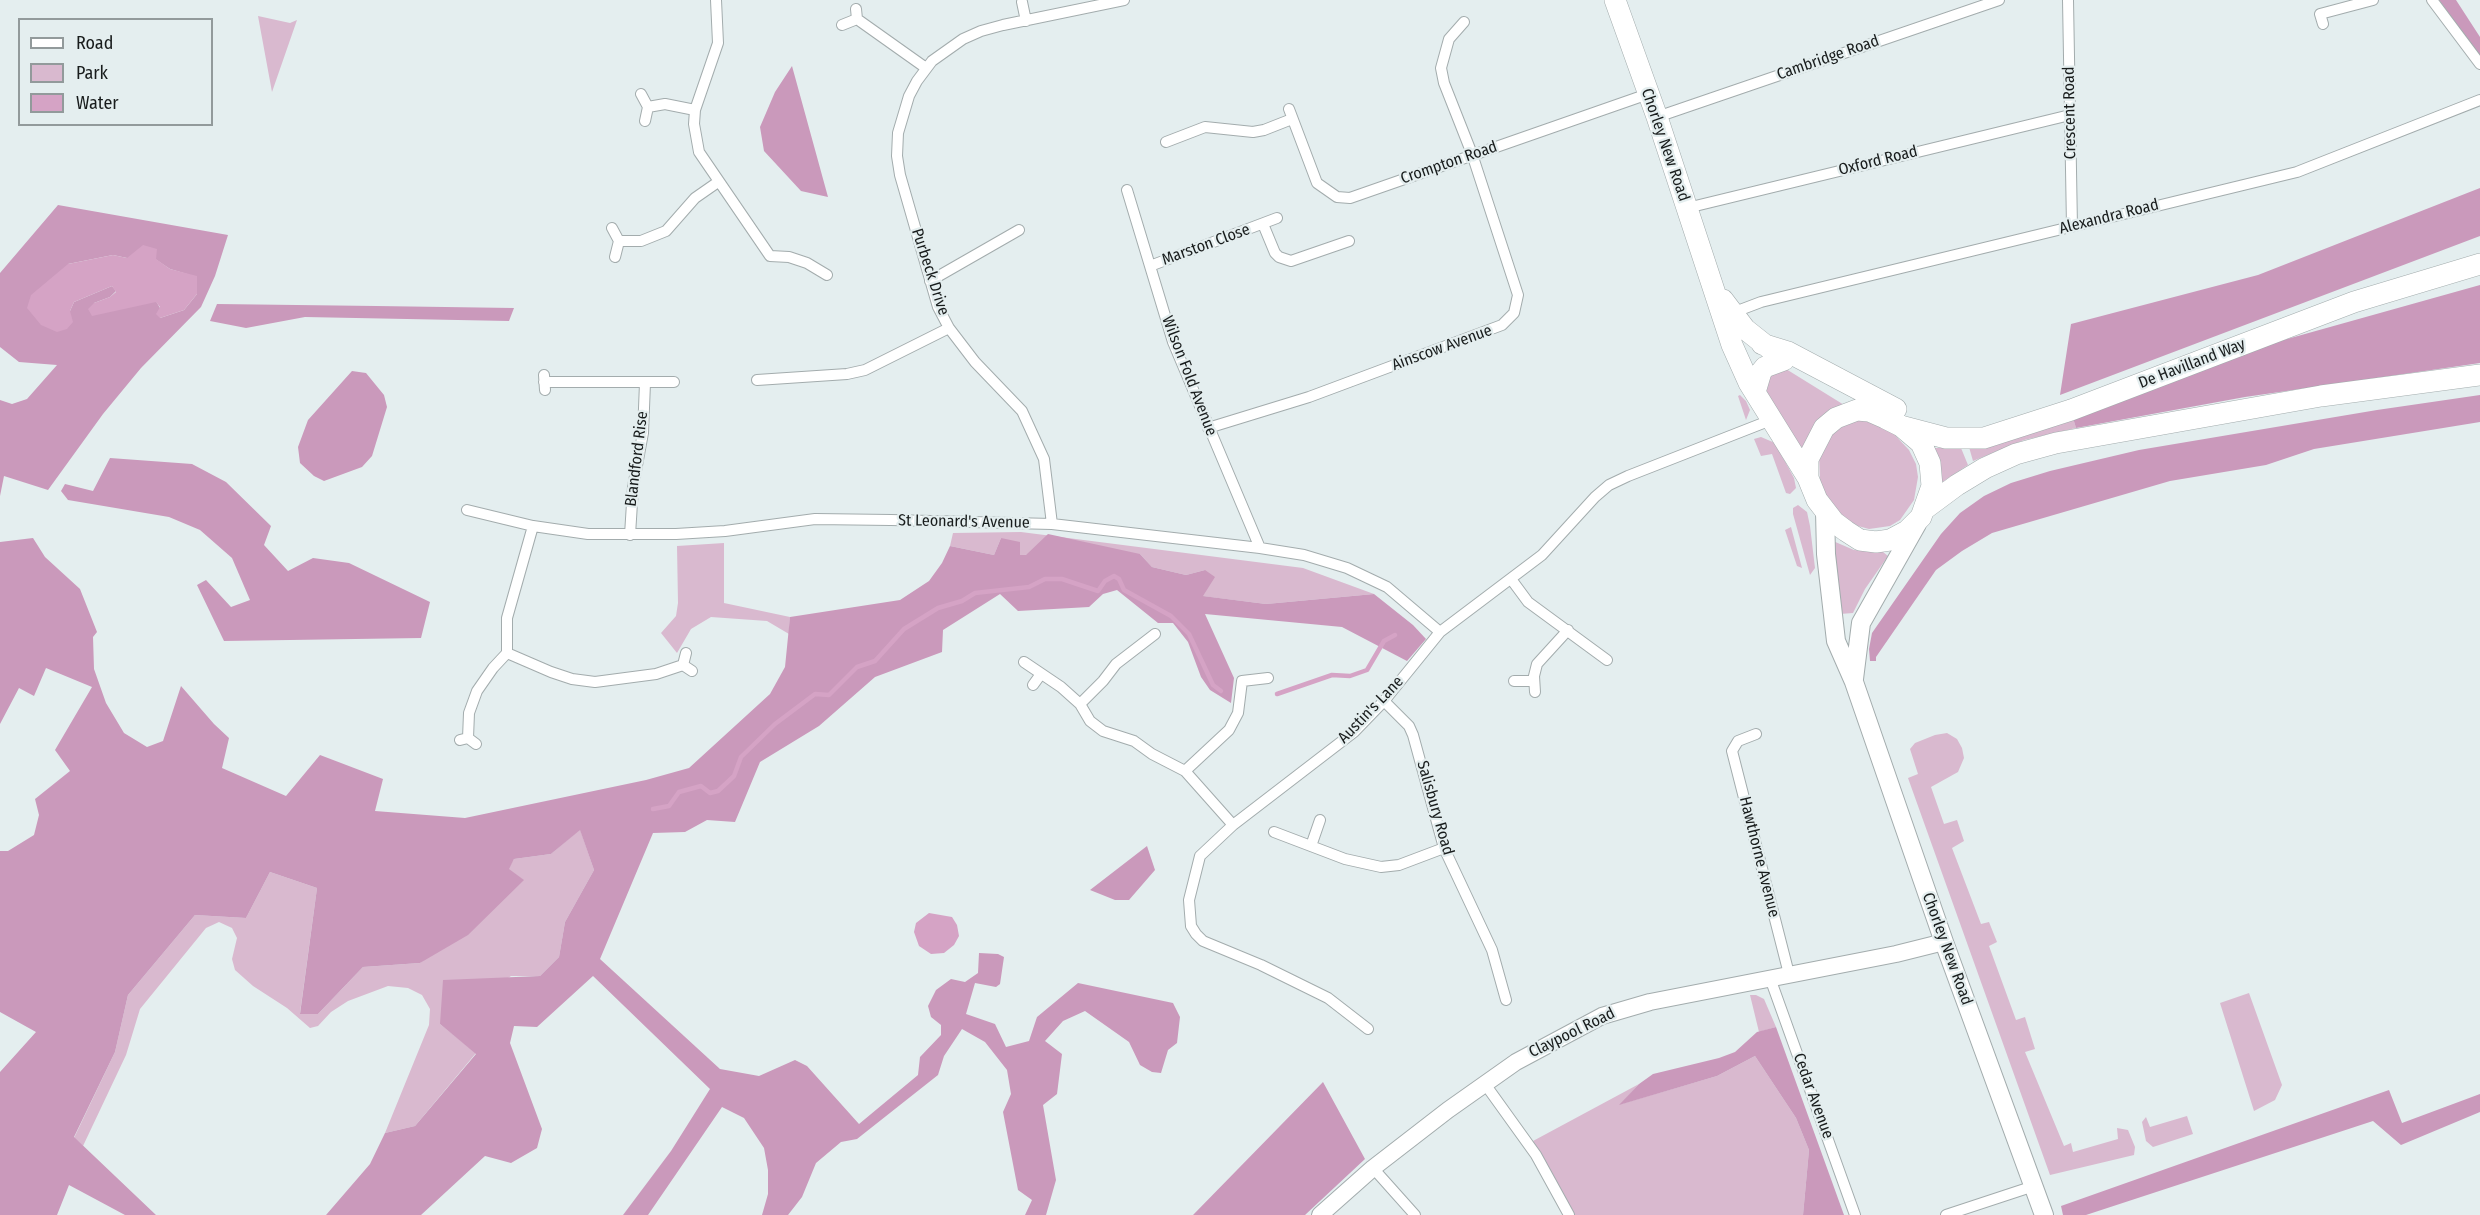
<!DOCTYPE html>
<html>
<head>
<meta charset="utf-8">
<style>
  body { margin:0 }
  #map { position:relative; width:2480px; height:1215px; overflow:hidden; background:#e4eeef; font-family:"Fira Sans Condensed",sans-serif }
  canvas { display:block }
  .legend { position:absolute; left:18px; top:18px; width:195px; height:108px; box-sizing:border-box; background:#e4eeef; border:2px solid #929a9b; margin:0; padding:8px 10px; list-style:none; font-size:18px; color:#181c1c }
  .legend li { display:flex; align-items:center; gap:12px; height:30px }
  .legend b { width:30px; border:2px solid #929a9b }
</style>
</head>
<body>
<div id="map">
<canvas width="2480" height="1215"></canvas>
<ul class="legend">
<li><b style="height:8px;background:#fff"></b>Road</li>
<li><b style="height:16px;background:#d9b9cf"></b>Park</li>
<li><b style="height:16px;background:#d5a3c5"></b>Water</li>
</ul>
</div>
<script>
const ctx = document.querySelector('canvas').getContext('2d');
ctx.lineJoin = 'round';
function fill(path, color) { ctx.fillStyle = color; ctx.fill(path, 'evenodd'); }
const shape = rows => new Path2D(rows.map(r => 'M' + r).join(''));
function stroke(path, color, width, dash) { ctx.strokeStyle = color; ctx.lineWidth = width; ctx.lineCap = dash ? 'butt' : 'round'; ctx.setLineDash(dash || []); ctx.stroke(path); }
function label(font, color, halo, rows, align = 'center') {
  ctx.font = font + ' "Fira Sans Condensed",sans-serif'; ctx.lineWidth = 4.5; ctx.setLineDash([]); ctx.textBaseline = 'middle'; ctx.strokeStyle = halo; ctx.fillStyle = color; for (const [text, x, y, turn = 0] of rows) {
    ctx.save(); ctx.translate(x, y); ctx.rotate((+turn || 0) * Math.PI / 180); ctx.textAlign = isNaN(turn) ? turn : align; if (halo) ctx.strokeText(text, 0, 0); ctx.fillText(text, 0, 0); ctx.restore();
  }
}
fill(shape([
  [258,16,290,23,297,20,272,92],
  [1786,369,1849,408,1801,454,1763,385,1766,378],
  [1740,395,1746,401,1750,410,1746,420,1738,396],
  [2073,418,2076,428,2024,440,1973,461,1969,447],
  [1852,420,1866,421,1891,431,1909,450,1916,464,1918,477,1914,500,1900,520,1890,526,1869,529,1858,526,1846,519,1836,510,1827,497,1820,481,1819,452,1825,439],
  [1761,437,1775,443,1794,478,1796,488,1790,494,1786,493,1772,454,1761,456,1754,439],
  [1930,448,1961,448,1968,465,1938,485],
  [1798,505,1807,512,1810,526,1815,568,1810,575,1793,514,1793,508],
  [1791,527,1802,568,1797,566,1785,530],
  [1021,532,1303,568,1374,594,1266,604,1202,596,1205,570,1186,575,1152,567,1140,554,1020,555,1001,538,994,555,950,546,953,533],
  [1833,541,1854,550,1883,552,1888,556,1865,589,1853,613,1840,614],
  [724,543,724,603,790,617,789,634,767,621,711,617,691,629,677,653,661,633,676,616,678,603,677,546],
  [1947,733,1957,739,1962,748,1964,758,1958,772,1931,787,1944,824,1957,820,1964,841,1952,848,1981,924,1989,922,1997,942,1989,946,2016,1020,2025,1017,2035,1049,2025,1052,2064,1146,2071,1143,2073,1152,2118,1139,2117,1128,2128,1130,2135,1147,2134,1155,2050,1175,1908,778,1918,774,1910,749,1915,743,1935,735],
  [580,829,594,870,565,922,559,957,540,976,511,976,440,1024,476,1053,415,1126,385,1133,429,1025,430,1009,422,995,408,988,388,986,348,1001,331,1012,318,1026,310,1028,287,1008,253,986,235,970,232,959,237,938,232,928,219,922,206,928,140,1009,126,1055,83,1146,74,1138,115,1052,128,995,195,915,246,918,270,872,317,888,300,1013,318,1014,363,967,420,963,523,880,508,869,514,859,551,854],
  [2249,993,2282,1085,2275,1100,2254,1111,2220,1003],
  [1750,995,1756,995,1764,999,1776,1027,1759,1032],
  [1755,1056,1796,1118,1809,1150,1803,1215,1574,1215,1533,1141,1639,1084,1621,1104,1717,1076],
  [2187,1116,2193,1134,2153,1147,2146,1141,2142,1122,2146,1117,2150,1127]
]), '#d9b9cf');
fill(shape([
  [2439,0,2456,0,2480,37,2480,56],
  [792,66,828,197,801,191,764,151,760,127,775,92],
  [2480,188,2480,236,2060,395,2071,324,2258,275],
  [58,205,228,235,215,276,201,307,141,368,103,414,48,490,4,476,0,496,0,400,12,404,27,399,57,365,19,362,0,347,0,273],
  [113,255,127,258,155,259,170,269,197,277,197,294,184,310,160,318,160,308,156,301,94,303,110,297,116,291,112,286,74,302,70,311,68,264],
  [2480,285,2480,363,2245,397,2076,428,2073,418,2255,348],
  [217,304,376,306,514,308,509,321,305,317,246,328,210,321],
  [352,371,366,373,384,395,387,407,372,456,362,467,324,481,314,476,300,463,298,447,308,420],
  [2480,395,2480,422,2314,449,2266,465,2170,481,1992,533,1962,551,1936,570,1876,657,1876,661,1870,661,1869,649,1872,633,1941,534,1960,513,1984,496,2011,483,2050,471,2139,450,2377,410],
  [110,458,192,464,226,482,271,526,264,545,288,571,313,558,349,563,430,602,421,638,224,641,197,585,206,580,231,607,250,600,232,558,200,530,169,517,68,500,61,491,65,484,93,491],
  [1048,534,1140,554,1152,567,1186,575,1205,570,1215,577,1203,596,1266,604,1374,594,1413,625,1426,639,1407,661,1342,627,1205,614,1234,678,1231,703,1210,690,1201,677,1188,642,1173,623,1158,623,1117,590,1103,594,1089,607,1018,611,1000,594,943,630,942,652,875,677,819,726,760,762,735,822,707,820,685,832,653,833,600,959,720,1069,759,1076,795,1060,807,1066,859,1124,918,1075,920,1057,941,1035,941,1025,931,1017,928,1006,936,990,951,979,965,982,978,973,979,953,998,954,1004,957,1000,984,996,987,975,983,966,1014,995,1024,1006,1047,1029,1041,1037,1017,1078,983,1173,1003,1180,1017,1177,1043,1168,1050,1161,1073,1152,1072,1140,1065,1129,1042,1085,1011,1063,1021,1045,1041,1062,1054,1057,1094,1043,1105,1056,1180,1046,1215,1025,1215,1032,1200,1018,1190,1003,1112,1011,1094,1007,1070,985,1042,962,1029,944,1056,938,1075,857,1139,841,1142,816,1163,802,1197,788,1215,762,1215,768,1194,768,1170,764,1148,744,1118,722,1107,648,1215,623,1215,671,1151,710,1089,593,976,537,1027,514,1026,510,1043,542,1129,537,1148,511,1163,485,1156,421,1215,326,1215,370,1164,385,1133,415,1126,476,1054,440,1024,443,980,540,976,559,957,565,922,594,870,580,830,551,854,514,859,509,869,524,880,468,935,420,963,363,967,318,1014,300,1014,317,888,270,872,246,918,195,915,128,995,115,1052,74,1137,156,1215,125,1215,69,1185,57,1215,0,1215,0,1072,36,1032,0,1012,0,851,8,851,34,835,39,815,35,799,70,771,55,750,92,687,46,668,34,696,19,688,0,724,0,542,33,538,45,557,80,589,97,632,93,637,94,669,106,703,124,733,147,747,163,741,181,686,214,724,229,738,222,768,286,796,320,755,383,779,375,811,465,818,646,780,689,768,770,694,785,667,790,617,900,600,929,581,942,563,950,546,994,555,1001,538,1020,542,1020,555,1026,555],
  [1147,846,1155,870,1129,900,1115,900,1090,890],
  [1776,1027,1844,1215,1803,1215,1809,1150,1796,1118,1755,1056,1717,1076,1619,1105,1639,1084,1653,1074,1719,1058,1735,1052,1757,1032],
  [1323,1082,1365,1159,1305,1215,1193,1215],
  [2389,1090,2402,1123,2480,1094,2480,1112,2401,1145,2373,1121,2086,1215,2063,1215,2061,1206]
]), '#ca99bb');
fill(shape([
  [143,245,157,249,156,259,170,269,197,276,197,294,184,310,160,318,156,314,160,307,156,302,92,316,88,309,94,303,110,297,116,292,112,286,74,302,70,311,73,322,67,329,57,332,41,325,27,308,31,295,68,264,113,255,127,258],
  [929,913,952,917,957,925,959,936,954,945,944,953,931,954,919,946,914,932,916,923]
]), '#d5a3c5');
stroke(shape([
  [1277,694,1332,675,1350,676,1367,670,1384,641,1395,635],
  [653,809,669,806,679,792,701,786,710,793,718,791,734,776,741,757,775,724,815,694,829,695,857,667,875,661,904,629,938,608,962,601,975,593,1029,587,1045,579,1062,579,1098,591,1105,581,1114,576,1119,579,1124,590,1171,616,1189,634,1213,685,1221,691]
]), '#d5a3c5', 4.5);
const street = shape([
  [716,0,718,43,695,110,694,124,699,152,770,256,789,257,807,263,827,275],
  [2068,0,2072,226],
  [2432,0,2480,64],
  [1022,2,1026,21],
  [857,19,926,68],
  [2323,24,2320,14,2373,0],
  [842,25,857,19,856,9],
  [641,94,648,107,645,121],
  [648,107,665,104,695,110],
  [1289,109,1317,183,1337,197,1350,198,1648,94],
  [1657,117,1999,0],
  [1166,142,1205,127,1253,132,1264,130,1292,119],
  [1127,190,1173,342,1260,548],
  [1687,208,2070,115],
  [1263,224,1275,253,1279,257,1291,261,1349,241],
  [612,228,619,241,615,257],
  [619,241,641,241,666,231,695,198,718,182],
  [1150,266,1277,218],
  [930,281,1019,230],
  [1732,313,1761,302,2297,172,2480,100],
  [544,375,545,390],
  [757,380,847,374,865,370,949,328],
  [544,382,674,382],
  [1208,428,1309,397,1502,325,1514,313,1518,295,1472,154,1444,83,1441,68,1449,39,1464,22],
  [467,510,533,526,588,534,676,534,725,531,815,519,891,520,1052,524,1260,548,1304,555,1347,568,1387,587,1440,632],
  [1052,524,1044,459,1022,411,975,362,949,328,938,307,900,175,897,156,898,133,909,96,917,81,932,61,963,39,981,31,1003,25,1124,0],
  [630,535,633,487,643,433,645,383],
  [1511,579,1528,602,1607,660],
  [507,653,551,672,572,679,595,682,656,674,683,665],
  [686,653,683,665,692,671],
  [1024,662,1061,687,1080,704,1090,721,1103,731,1134,741,1152,754,1185,771,1233,825],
  [1514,681,1534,681],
  [1033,685,1041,674],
  [1535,692,1534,676,1537,664,1568,630],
  [1384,701,1409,726,1413,735,1444,848,1492,950,1506,1000],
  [1080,704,1103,681,1116,664,1155,634],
  [1756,734,1738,741,1732,751,1789,974],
  [468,738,469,713,477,691,493,668,507,653,507,618,533,526],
  [460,740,468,738,476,744],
  [1185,771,1229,730,1238,713,1242,681,1268,678],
  [1274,832,1345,859,1381,867,1399,865,1444,848],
  [1311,846,1320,820],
  [1770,978,1855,1215],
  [1368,1029,1328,998,1261,965,1203,941,1196,934,1191,926,1189,900,1200,856,1233,825,1354,732,1384,701,1440,632,1542,555,1595,497,1609,485,1628,476,1771,420],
  [1485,1084,1536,1155,1569,1215],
  [1373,1168,1415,1215],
  [1946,1215,2034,1186]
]);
const secondary = shape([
  [1320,1215,1373,1168,1448,1110,1516,1062,1602,1016,1650,1002,1896,954,1944,942]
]);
const primary = shape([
  [1825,511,1826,554,1836,641,1854,682,1944,942,2044,1215],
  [1854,679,1861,623,1917,524]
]);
const highway = shape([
  [1615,0,1657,117,1732,345,1749,383,1808,478,1817,500,1834,522,1846,531,1860,540,1876,542,1890,540,1907,531,1921,517,1932,486,1930,463,1921,443,1901,426,1885,418,1869,411,1857,410,1836,418,1824,428,1808,459,1808,478],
  [1723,300,1745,329,1774,352],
  [1762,344,1788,352,1896,409],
  [1755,392,1761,372,1765,367,1784,360],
  [1904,427,1946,438,1984,438,2071,410,2354,302,2480,264],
  [1926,508,1957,485,1985,468,2016,454,2056,443,2321,396,2480,375]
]);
stroke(street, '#a3acad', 12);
stroke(secondary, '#a3acad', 18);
stroke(primary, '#a3acad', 20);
stroke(highway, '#a3acad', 22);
stroke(street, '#fff', 10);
stroke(secondary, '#fff', 16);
stroke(primary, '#fff', 18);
stroke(highway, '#fff', 21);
label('16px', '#181c1c', '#e4eeef', [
  ["Cambridge Road",1828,58,-19],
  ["Crescent Road",2070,113,-91],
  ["Chorley New Road",1665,145,71],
  ["Oxford Road",1878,161,-14],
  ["Crompton Road",1449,163,-19],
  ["Alexandra Road",2109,217,-14],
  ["Marston Close",1206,245,-20],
  ["Purbeck Drive",930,272,72],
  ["Ainscow Avenue",1442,348,-20],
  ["De Havilland Way",2192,364,-21],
  ["Wilson Fold Avenue",1189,376,69],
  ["Blandford Rise",637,459,-83],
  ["St Leonard's Avenue",964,522,1],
  ["Austin's Lane",1371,710,-46],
  ["Salisbury Road",1435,808,74],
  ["Hawthorne Avenue",1759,857,76],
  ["Chorley New Road",1947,949,70],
  ["Claypool Road",1572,1033,-26],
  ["Cedar Avenue",1813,1096,70]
]);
</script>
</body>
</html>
